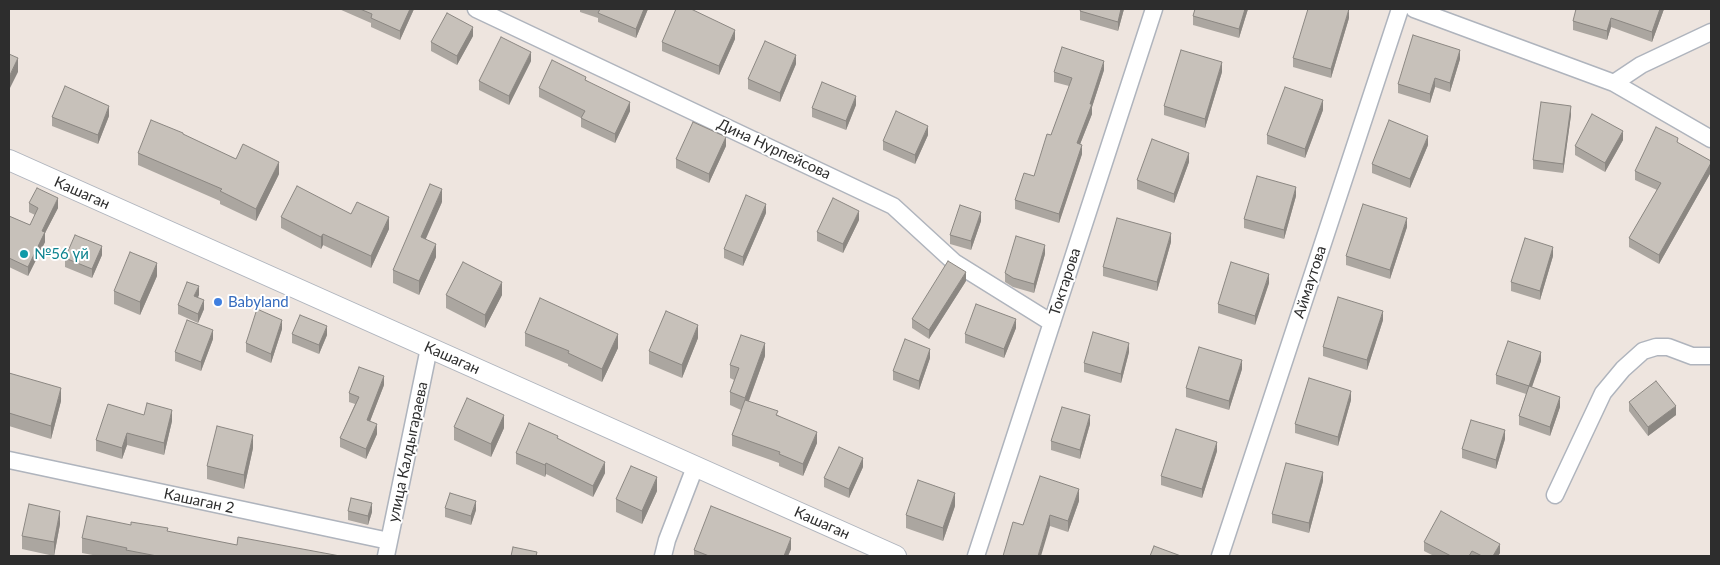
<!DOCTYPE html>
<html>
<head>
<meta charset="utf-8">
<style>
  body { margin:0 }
  #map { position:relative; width:1720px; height:565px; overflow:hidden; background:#eee5df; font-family:Lato,sans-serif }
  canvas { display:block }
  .frame { position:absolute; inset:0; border:10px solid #2d2d2d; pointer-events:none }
</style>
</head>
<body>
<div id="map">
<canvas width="1720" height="565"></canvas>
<div class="frame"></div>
</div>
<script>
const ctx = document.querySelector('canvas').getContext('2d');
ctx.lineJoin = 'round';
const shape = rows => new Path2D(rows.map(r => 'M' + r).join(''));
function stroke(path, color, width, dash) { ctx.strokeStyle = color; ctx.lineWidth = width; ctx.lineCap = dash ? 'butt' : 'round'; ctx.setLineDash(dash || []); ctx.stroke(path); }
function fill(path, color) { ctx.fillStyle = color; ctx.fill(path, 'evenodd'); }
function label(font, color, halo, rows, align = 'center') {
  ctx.font = font + ' Lato,sans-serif'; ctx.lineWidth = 4; ctx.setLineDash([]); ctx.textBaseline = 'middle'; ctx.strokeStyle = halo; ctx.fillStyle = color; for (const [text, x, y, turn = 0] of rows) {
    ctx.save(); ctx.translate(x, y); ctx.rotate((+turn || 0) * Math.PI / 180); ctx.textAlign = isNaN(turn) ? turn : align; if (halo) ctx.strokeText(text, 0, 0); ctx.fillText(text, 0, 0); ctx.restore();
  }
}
const minor = shape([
  [476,9,893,206,954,262,1052,323],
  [1414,9,1614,83,1711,139],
  [1614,83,1641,65,1711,32],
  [9,460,389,541],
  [1555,495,1603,393,1623,369,1643,351,1656,347,1668,347,1692,356,1711,356],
  [386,556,429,348],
  [663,556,667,540,695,467],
  [976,556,1154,9],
  [1220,556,1400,9]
]);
const tertiary = shape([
  [9,160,896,556]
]);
stroke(minor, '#afb4bd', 19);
stroke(tertiary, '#afb4bd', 22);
stroke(minor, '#fff', 16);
stroke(tertiary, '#fff', 20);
fill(shape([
  [339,9,414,9,400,40,371,27,371,23],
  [580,9,648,9,636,38,598,22,598,18,580,12],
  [1124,9,1118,31,1080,20,1080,11],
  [1195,9,1248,9,1239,38,1193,25,1193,16],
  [1664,9,1652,42,1611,27,1607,40,1573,30,1573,21],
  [1349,18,1331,78,1293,67,1293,58],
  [473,36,457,65,431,51,431,42],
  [735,39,719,75,662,51,662,42],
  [1460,59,1450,92,1435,87,1430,103,1398,93,1398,84],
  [531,61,509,105,479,90,479,81],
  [796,64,780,102,748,89,748,79],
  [1104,70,1092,107,1092,114,1080,144,1082,154,1059,223,1015,209,1015,200,1034,176,1051,135,1069,86,1054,82,1054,72],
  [1222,72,1205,128,1164,115,1164,106],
  [586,80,630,111,615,143,581,127,581,118,539,97,539,88],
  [856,105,846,130,812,117,812,108],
  [1323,110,1305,158,1267,144,1267,135],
  [1571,115,1563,173,1533,169,1533,160],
  [109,116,98,144,52,126,52,117],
  [183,135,236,159,279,174,256,221,220,204,220,201,138,165,138,153],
  [928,135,915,164,883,150,883,141],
  [1623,140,1605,172,1575,155,1575,146],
  [1678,143,1711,161,1711,172,1659,264,1629,247,1629,238,1657,190,1635,180,1635,171],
  [1428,145,1410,188,1372,173,1372,164],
  [726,146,709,183,676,168,676,159],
  [1189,162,1174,203,1137,189,1137,180],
  [1296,196,1284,239,1244,228,1244,219],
  [442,202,425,239,436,257,419,295,393,283,393,270],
  [29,203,58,208,45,233,45,242,28,276,9,267,9,216,30,225,35,215,29,212],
  [766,213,743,266,724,258,724,249],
  [351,214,389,229,371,268,323,245,321,249,281,228,281,217],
  [859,220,843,253,817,241,817,232],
  [981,221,971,250,950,244,950,235],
  [1407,227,1390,279,1346,265,1346,256],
  [1171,242,1157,291,1103,276,1103,267],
  [1045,254,1034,293,1013,287,1005,282,1005,273],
  [102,255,92,278,65,267,65,258],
  [1553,256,1540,300,1511,291,1511,282],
  [157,276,140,315,114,304,114,291],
  [966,281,929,339,912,328,912,319],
  [1269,283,1255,325,1218,313,1218,304],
  [199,295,198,297,204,309,198,323,178,314,178,305],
  [446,295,502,295,485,328,446,308],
  [1383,320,1367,370,1323,356,1323,347],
  [1016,328,1004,358,965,343,965,334],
  [282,329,271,363,246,352,246,343],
  [525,333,618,348,602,382,568,366,568,364,525,346],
  [292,334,327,335,319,354,292,343],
  [698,338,682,378,649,364,649,351],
  [213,339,201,371,175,361,175,352],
  [1129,352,1121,383,1084,372,1084,363],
  [765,356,749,401,778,415,817,443,803,476,779,466,779,463,732,446,732,435,741,410,730,405,730,392,734,380,730,378,730,365],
  [930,358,919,390,893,380,893,371],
  [1541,361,1532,387,1560,407,1550,436,1519,425,1519,416,1526,394,1496,384,1496,375],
  [1242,369,1229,410,1186,397,1186,388],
  [9,373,61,401,51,439,9,426],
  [384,385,370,421,377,434,366,459,340,447,340,438,355,404,349,402,349,393],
  [1351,400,1338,446,1295,433,1295,424],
  [1629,402,1676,415,1648,436,1629,411],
  [144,415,172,421,164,455,127,445,122,459,96,451,96,440],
  [1090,424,1080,459,1051,450,1051,441],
  [454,427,504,428,491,457,454,440],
  [558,439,605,473,593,497,546,474,545,477,516,464,516,453],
  [1505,439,1496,469,1462,458,1462,449],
  [253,448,244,489,207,479,207,466],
  [1217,451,1202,498,1161,485,1161,476],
  [863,467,849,498,824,487,824,478],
  [1323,481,1309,533,1272,523,1272,514],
  [657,491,642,524,616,512,616,499],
  [1079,501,1068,532,1050,526,1023,525],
  [955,506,943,541,906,528,906,515],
  [445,508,476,510,471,525,445,517],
  [348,511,372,512,368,525,348,520],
  [60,524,54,556,22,549,22,536],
  [131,525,168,532,237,545,340,556,98,556,82,553,82,538],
  [1424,542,1500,553,1498,556,1434,556,1424,551],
  [791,549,788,556,694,556,694,550]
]), '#aba6a0');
fill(shape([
  [410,9,414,9,400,40,400,31],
  [644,9,648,9,636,38,636,29],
  [1121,9,1124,9,1118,31,1118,22],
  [1245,9,1248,9,1239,38,1239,29],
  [1349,9,1349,18,1331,78,1331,69],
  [1660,9,1664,9,1652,42,1652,32],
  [1611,18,1611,27,1607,40,1607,31],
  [473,27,473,36,457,65,457,56],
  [735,30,735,39,719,75,719,66],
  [1460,50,1460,59,1450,92,1450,83],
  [531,52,531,61,509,105,509,96],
  [796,55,796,64,780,102,780,93],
  [18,58,18,72,9,90,9,77],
  [1104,61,1104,70,1092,107,1092,114,1077,152,1077,143],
  [1222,62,1222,72,1205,128,1205,119],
  [1435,78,1435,87,1430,103,1430,94],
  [856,96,856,105,846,130,846,121],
  [1323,100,1323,110,1305,158,1305,149],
  [630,102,630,111,615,143,615,134],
  [109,106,109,116,98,144,98,135],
  [1571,106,1571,115,1563,173,1563,164],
  [928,126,928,135,915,164,915,155],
  [1623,131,1623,140,1605,172,1605,163],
  [1428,136,1428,145,1410,188,1410,179],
  [726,137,726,146,709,183,709,174],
  [1082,145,1082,154,1059,223,1059,214],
  [1189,153,1189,162,1174,203,1174,194],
  [279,162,279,174,256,221,256,209],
  [1711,163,1711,172,1659,264,1659,255],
  [1296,187,1296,196,1284,239,1284,230],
  [442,189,442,202,421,250,421,237],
  [58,198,58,208,45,233,45,242,28,276,28,267,42,231],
  [766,204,766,213,743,266,743,257],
  [859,211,859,220,843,253,843,244],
  [981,212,981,221,971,250,971,241],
  [389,217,389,229,371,268,371,256],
  [1407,218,1407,227,1390,279,1390,270],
  [1171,233,1171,242,1157,291,1157,282],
  [323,234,323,245,321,249,321,237],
  [436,244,436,257,419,295,419,281],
  [1045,245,1045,254,1034,293,1034,284],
  [102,246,102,255,92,278,92,269],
  [1553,247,1553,256,1540,300,1540,291],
  [157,263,157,276,140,315,140,302],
  [966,272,966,281,929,339,929,330],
  [1269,274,1269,283,1255,325,1255,316],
  [502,282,502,295,485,328,485,315],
  [199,286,199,295,194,305,194,296],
  [204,300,204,309,198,323,198,314],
  [1383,311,1383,320,1367,370,1367,360],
  [1016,319,1016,328,1004,358,1004,349],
  [282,320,282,329,271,363,271,354],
  [698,325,698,338,682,378,682,365],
  [327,326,327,335,319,354,319,345],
  [213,330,213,339,201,371,201,362],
  [618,334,618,348,602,382,602,369],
  [765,343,765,356,745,411,745,398],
  [1129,343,1129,352,1121,383,1121,374],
  [930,349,930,358,919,390,919,381],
  [1541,352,1541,361,1529,395,1529,386],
  [1242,360,1242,369,1229,410,1229,401],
  [384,376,384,385,367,429,367,420],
  [61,388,61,401,51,439,51,426],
  [1351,391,1351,400,1338,446,1338,437],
  [1560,397,1560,407,1550,436,1550,427],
  [1676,406,1676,415,1648,436,1648,427],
  [172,410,172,421,164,455,164,443],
  [504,415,504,428,491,457,491,444],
  [1090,415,1090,424,1080,459,1080,450],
  [377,424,377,434,366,459,366,449],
  [1505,430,1505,439,1496,469,1496,460],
  [817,432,817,443,803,476,803,464],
  [127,433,127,445,122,459,122,448],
  [253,435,253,448,244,489,244,475],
  [1217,442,1217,451,1202,498,1202,489],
  [863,458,863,467,849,498,849,489],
  [605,462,605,473,593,497,593,486],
  [546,463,546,474,545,477,545,465],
  [1323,472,1323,481,1309,533,1309,523],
  [657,477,657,491,642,524,642,511],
  [1079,489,1079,501,1068,532,1068,521],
  [955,493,955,506,943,541,943,528],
  [476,501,476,510,471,525,471,516],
  [372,503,372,512,368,525,368,516],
  [60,511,60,524,54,556,54,542],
  [1050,515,1050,526,1041,556,1038,556],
  [791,538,791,549,788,556,784,556],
  [1500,544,1500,553,1498,556,1493,556]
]), '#8b8782');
const building = shape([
  [360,9,410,9,400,31,371,18,372,14,360,9],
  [598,9,644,9,636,29,598,13,600,9,598,9],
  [676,9,691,9,735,30,719,66,662,42,676,9],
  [1081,9,1121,9,1118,22,1080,11,1081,9],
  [1195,9,1245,9,1239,29,1193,16,1195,9],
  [1308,9,1349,9,1331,69,1293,58,1308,9],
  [1576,9,1660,9,1652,32,1611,18,1607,31,1573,21,1576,9],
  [447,13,473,27,457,56,431,42,447,13],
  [1413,35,1460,50,1450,83,1435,78,1430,94,1398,84,1413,35],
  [501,37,531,52,509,96,479,81,501,37],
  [765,41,796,55,780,93,748,79,765,41],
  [1062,47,1104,61,1090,104,1092,104,1077,143,1082,145,1059,214,1015,200,1024,173,1034,176,1047,134,1051,135,1072,78,1054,72,1062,47],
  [1181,50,1222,62,1205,119,1164,106,1181,50],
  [9,54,18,58,9,77,9,54],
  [552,60,586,77,585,80,630,102,615,134,581,118,585,111,539,88,552,60],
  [822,82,856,96,846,121,812,108,822,82],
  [65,86,109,106,98,135,52,117,65,86],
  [1285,87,1323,100,1305,149,1267,135,1285,87],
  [1541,102,1571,106,1563,164,1533,160,1541,102],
  [896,111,928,126,915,155,883,141,896,111],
  [1592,114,1623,131,1605,163,1575,146,1592,114],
  [151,120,183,133,183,134,236,159,243,144,279,162,256,209,220,191,222,189,138,153,151,120],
  [1389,120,1428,136,1410,179,1372,164,1389,120],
  [693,122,726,137,709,174,676,159,693,122],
  [1656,127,1678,138,1677,142,1711,161,1711,163,1659,255,1629,238,1661,183,1635,171,1656,127],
  [1152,139,1189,153,1174,194,1137,180,1152,139],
  [1257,176,1296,187,1284,230,1244,219,1257,176],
  [430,184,442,189,421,237,436,244,419,281,393,270,430,184],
  [297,186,351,214,357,202,389,217,371,256,323,234,321,237,281,217,297,186],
  [37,188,58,198,42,231,45,232,28,267,9,258,9,216,30,225,38,208,29,203,37,188],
  [746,195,766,204,743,257,724,249,746,195],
  [833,198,859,211,843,244,817,232,833,198],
  [1363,204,1407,218,1390,270,1346,256,1363,204],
  [960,205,981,212,971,241,950,235,960,205],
  [1117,218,1171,233,1157,282,1103,267,1117,218],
  [75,235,102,246,92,269,65,258,75,235],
  [1016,236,1045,245,1034,284,1013,278,1005,273,1016,236],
  [1525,238,1553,247,1540,291,1511,282,1525,238],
  [130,252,157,263,140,302,114,291,130,252],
  [948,261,966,272,929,330,912,319,948,261],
  [463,262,502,282,485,315,446,295,463,262],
  [1231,262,1269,274,1255,316,1218,304,1231,262],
  [187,282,199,286,194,296,204,300,198,314,178,305,187,282],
  [1338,297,1383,311,1367,360,1323,347,1338,297],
  [540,298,618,334,602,369,568,353,569,351,525,333,540,298],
  [976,304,1016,319,1004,349,965,334,976,304],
  [257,309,282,320,271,354,246,343,257,309],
  [666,311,698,325,682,365,649,351,666,311],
  [300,315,327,326,319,345,292,334,300,315],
  [187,320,213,330,201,362,175,352,187,320],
  [1093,332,1129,343,1121,374,1084,363,1093,332],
  [741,335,765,343,745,398,730,392,739,368,730,365,741,335],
  [905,339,930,349,919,381,893,371,905,339],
  [1508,341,1541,352,1529,386,1496,375,1508,341],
  [1199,347,1242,360,1229,401,1186,388,1199,347],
  [359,367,384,376,367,420,377,424,366,449,340,438,359,397,349,393,359,367],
  [9,373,61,388,51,426,9,413,9,373],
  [1309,378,1351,391,1338,437,1295,424,1309,378],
  [1656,381,1676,406,1648,427,1629,402,1656,381],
  [1529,386,1560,397,1550,427,1519,416,1529,386],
  [467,398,504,415,491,444,454,427,467,398],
  [745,400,778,411,776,415,817,432,803,464,779,454,780,452,732,435,745,400],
  [147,403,172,410,164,443,127,433,122,448,96,440,108,404,144,415,147,403],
  [1062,407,1090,415,1080,450,1051,441,1062,407],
  [1471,420,1505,430,1496,460,1462,449,1471,420],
  [529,423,558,436,557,438,605,462,593,486,546,463,545,465,516,453,529,423],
  [217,426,253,435,244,475,207,466,217,426],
  [1176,429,1217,442,1202,489,1161,476,1176,429],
  [839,447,863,458,849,489,824,478,839,447],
  [1286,463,1323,472,1309,523,1272,514,1286,463],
  [631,466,657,477,642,511,616,499,631,466],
  [1040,476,1079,489,1068,521,1050,515,1038,556,1003,556,1013,522,1023,525,1040,476],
  [918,480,955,493,943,528,906,515,918,480],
  [450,493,476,501,471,516,445,508,450,493],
  [351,498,372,503,368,516,348,511,351,498],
  [29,504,60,511,54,542,22,536,29,504],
  [711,506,791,538,784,556,709,556,694,550,711,506],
  [1441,511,1500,544,1493,556,1482,556,1472,551,1469,556,1451,556,1424,542,1441,511],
  [87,516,131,525,131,522,168,528,167,531,237,545,238,537,340,556,157,556,126,550,127,548,82,538,87,516],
  [1154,546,1181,556,1150,556,1154,546],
  [513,547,537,552,536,556,511,556,513,547]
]);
fill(building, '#c7c1ba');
stroke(building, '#8b8782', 1);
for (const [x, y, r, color] of [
  [24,254,5,"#0f9aa8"],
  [218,302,5,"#3f7fe0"]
]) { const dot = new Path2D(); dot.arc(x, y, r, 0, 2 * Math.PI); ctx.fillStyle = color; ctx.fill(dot); stroke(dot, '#fff', 2); }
label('15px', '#2d2d2d', '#fff', [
  ["Дина Нурпейсова",774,149,25],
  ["Кашаган",82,193,24],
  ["Токтарова",1065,282,-72],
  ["Аймаутова",1310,282,-72],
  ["Кашаган",452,358,24],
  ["улица Калдыгараева",408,452,-78],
  ["Кашаган 2",199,501,12],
  ["Кашаган",822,523,24]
]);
label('15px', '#0d838f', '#fff', [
  ["№56 үй",34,254]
], 'left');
label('15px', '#366cbe', '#fff', [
  ["Babyland",228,302]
], 'left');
</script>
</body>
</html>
